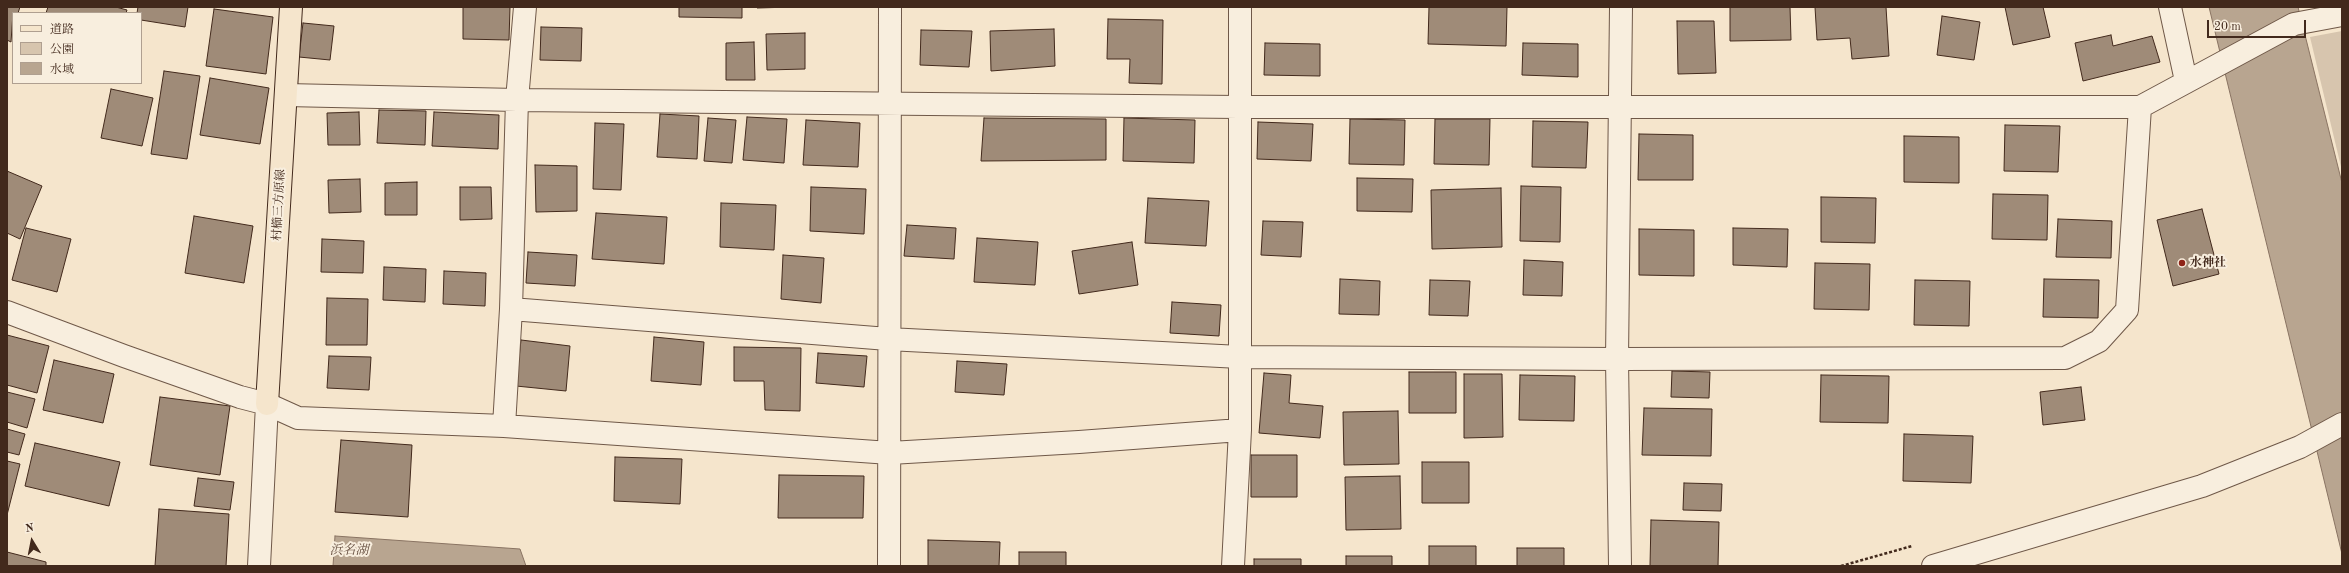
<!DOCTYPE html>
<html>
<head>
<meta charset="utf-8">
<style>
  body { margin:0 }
  #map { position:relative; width:2349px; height:573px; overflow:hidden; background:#f5e5cc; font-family:"Old Standard TT","Noto Serif JP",serif }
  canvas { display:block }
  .frame { position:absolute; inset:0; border:8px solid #42291c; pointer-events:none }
  .legend { position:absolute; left:12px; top:12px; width:130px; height:72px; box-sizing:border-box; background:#f8eede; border:1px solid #af9f90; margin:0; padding:5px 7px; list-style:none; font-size:12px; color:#42291c }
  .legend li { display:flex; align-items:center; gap:8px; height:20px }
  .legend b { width:20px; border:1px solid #af9f90 }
  .north { position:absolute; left:12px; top:521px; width:40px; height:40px; -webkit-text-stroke:3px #f8eede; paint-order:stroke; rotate:350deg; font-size:11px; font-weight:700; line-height:16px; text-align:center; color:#42291c }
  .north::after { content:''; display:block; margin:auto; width:14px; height:18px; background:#42291c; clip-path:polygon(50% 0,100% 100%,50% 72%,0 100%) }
  .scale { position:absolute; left:2207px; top:20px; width:99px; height:18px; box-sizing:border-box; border:2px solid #42291c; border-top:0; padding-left:5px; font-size:12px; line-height:14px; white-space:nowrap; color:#42291c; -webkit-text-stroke:3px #f8eede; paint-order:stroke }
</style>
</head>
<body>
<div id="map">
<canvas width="2349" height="573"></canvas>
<div class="frame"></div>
<ul class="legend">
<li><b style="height:5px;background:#f5e5cc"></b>道路</li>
<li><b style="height:11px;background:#d7c5ae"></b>公園</li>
<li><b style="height:11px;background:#b8a590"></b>水域</li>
</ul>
<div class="north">N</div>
<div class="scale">20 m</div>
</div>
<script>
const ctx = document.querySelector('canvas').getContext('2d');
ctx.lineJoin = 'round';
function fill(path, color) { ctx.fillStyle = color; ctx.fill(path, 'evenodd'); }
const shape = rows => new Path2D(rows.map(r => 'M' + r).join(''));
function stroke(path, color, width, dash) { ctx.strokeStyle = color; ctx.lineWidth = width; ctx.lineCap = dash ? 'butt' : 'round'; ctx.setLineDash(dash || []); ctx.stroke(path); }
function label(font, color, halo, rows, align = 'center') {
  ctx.font = font + ' "Old Standard TT","Noto Serif JP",serif'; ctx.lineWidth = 4; ctx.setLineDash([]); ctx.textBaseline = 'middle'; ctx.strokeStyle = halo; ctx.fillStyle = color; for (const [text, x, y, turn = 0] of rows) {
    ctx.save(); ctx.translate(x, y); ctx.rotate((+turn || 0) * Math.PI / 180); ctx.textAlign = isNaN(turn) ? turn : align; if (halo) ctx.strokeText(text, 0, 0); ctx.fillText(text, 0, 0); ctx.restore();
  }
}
fill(shape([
  [2342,31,2342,171,2310,37]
]), '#d7c5ae');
const water = shape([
  [2209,7,2298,7,2342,183,2342,554,2209,7],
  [335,536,520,549,526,566,333,566,335,536]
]);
fill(water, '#b8a590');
stroke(water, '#897362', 1);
const building = shape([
  [7,7,20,7,18,13,13,13,11,42,7,40,7,7],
  [48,7,116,7,127,10,126,13,46,13,48,7],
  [138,7,188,7,185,27,141,20,141,13,137,13,138,7],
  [463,7,510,7,509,40,463,39,463,7],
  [679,7,742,7,742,18,679,17,679,7],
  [757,7,792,7,757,8,757,7],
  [1429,7,1507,7,1506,46,1428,44,1429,7],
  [1730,7,1790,7,1791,40,1730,41,1730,7],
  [1815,7,1886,7,1889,56,1852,59,1850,38,1817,40,1815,7],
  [2005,7,2043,7,2050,37,2013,45,2005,7],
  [214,9,273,17,266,74,206,66,214,9],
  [1942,16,1980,22,1974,60,1937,55,1942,16],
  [1108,19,1163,20,1162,84,1129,83,1130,59,1107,59,1108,19],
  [1677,21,1714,21,1716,73,1678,74,1677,21],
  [303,23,334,26,330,60,299,57,303,23],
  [541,27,582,28,581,61,540,60,541,27],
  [1054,29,1055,66,991,71,990,31,1054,29],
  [921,30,972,31,969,67,920,65,921,30],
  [805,33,805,69,767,70,766,34,805,33],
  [2111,35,2113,46,2152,36,2160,62,2083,81,2075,43,2111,35],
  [754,42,755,80,726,80,726,43,754,42],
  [1265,43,1320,44,1320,76,1264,75,1265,43],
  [1523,43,1578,44,1578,77,1522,75,1523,43],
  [164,71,200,76,187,159,151,154,164,71],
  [210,78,269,88,260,144,200,135,210,78],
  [111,89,153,98,142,146,101,138,111,89],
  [379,110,426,111,425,145,377,143,379,110],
  [359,112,360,145,328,145,327,113,359,112],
  [434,112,499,115,498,149,432,146,434,112],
  [660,114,699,116,697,159,657,157,660,114],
  [747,117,787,119,784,163,743,160,747,117],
  [708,118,736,120,732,163,704,161,708,118],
  [984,118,1106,119,1106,160,981,161,984,118],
  [1124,118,1195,120,1194,163,1123,161,1124,118],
  [1350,119,1405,120,1404,165,1349,164,1350,119],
  [1435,119,1490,119,1489,165,1434,164,1435,119],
  [806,120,860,123,858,167,803,165,806,120],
  [1533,121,1588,122,1586,168,1532,167,1533,121],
  [1258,122,1313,124,1311,161,1257,159,1258,122],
  [595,123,624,124,621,190,593,189,595,123],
  [2005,125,2060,126,2058,172,2004,171,2005,125],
  [1639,134,1693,135,1693,180,1638,180,1639,134],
  [1904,136,1959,137,1959,183,1904,182,1904,136],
  [535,165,577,166,577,211,536,212,535,165],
  [7,171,42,186,20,239,7,233,7,171],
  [1357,178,1413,179,1412,212,1357,211,1357,178],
  [360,179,361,212,329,213,328,180,360,179],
  [417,182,417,215,385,215,385,183,417,182],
  [1521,186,1561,187,1560,242,1520,241,1521,186],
  [460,187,491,187,492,219,460,220,460,187],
  [811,187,866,189,864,234,810,231,811,187],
  [1501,188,1502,247,1432,249,1431,190,1501,188],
  [1993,194,2048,195,2047,240,1992,239,1993,194],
  [1821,197,1876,198,1875,243,1821,242,1821,197],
  [1148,198,1209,201,1206,246,1145,243,1148,198],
  [721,203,776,205,774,250,720,247,721,203],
  [2202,209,2219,274,2173,286,2157,220,2202,209],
  [596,213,667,217,664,264,592,259,596,213],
  [194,216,253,226,244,283,185,273,194,216],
  [2058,219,2112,221,2111,258,2056,257,2058,219],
  [1263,221,1303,222,1301,257,1261,255,1263,221],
  [907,225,956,228,954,259,904,256,907,225],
  [26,228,71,239,57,292,12,280,26,228],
  [1733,228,1788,229,1787,267,1733,265,1733,228],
  [1639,229,1694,230,1694,276,1639,275,1639,229],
  [977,238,1038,242,1035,285,974,282,977,238],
  [322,239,364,241,363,273,321,272,322,239],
  [1132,242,1138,285,1079,294,1072,251,1132,242],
  [528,252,577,255,575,286,526,283,528,252],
  [783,255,824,258,821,303,781,299,783,255],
  [1524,260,1563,262,1562,296,1523,295,1524,260],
  [1815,263,1870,264,1869,310,1814,309,1815,263],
  [384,267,426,269,425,302,383,300,384,267],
  [444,271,486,273,485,306,443,304,444,271],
  [1340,279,1380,281,1379,315,1339,314,1340,279],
  [2044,279,2099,280,2098,318,2043,317,2044,279],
  [1430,280,1470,281,1468,316,1429,315,1430,280],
  [1915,280,1970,281,1969,326,1914,325,1915,280],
  [327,298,368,299,367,345,326,345,327,298],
  [1172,302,1221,305,1219,336,1170,333,1172,302],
  [7,335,49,346,37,393,7,385,7,335],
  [654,337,704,342,701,385,651,381,654,337],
  [521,340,570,346,566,391,516,386,521,340],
  [734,347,801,348,800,411,765,410,764,381,734,381,734,347],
  [818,353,867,356,864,387,816,383,818,353],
  [329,356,371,357,369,390,327,388,329,356],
  [54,360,114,374,103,423,43,410,54,360],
  [957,361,1007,364,1004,395,955,392,957,361],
  [1672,371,1710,372,1709,398,1671,397,1672,371],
  [1409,372,1456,372,1456,413,1409,413,1409,372],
  [1264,373,1291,375,1289,403,1323,406,1320,438,1259,433,1264,373],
  [1464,374,1502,374,1503,437,1464,438,1464,374],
  [1520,375,1575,376,1574,421,1519,420,1520,375],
  [1821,375,1889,376,1888,423,1820,422,1821,375],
  [2081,387,2085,420,2043,425,2040,392,2081,387],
  [7,392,35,399,27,428,7,422,7,392],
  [160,397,230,406,220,475,150,465,160,397],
  [1644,408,1712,409,1711,456,1642,455,1644,408],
  [1398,411,1399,464,1344,465,1343,412,1398,411],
  [7,429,25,434,19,455,7,452,7,429],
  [1904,434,1973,436,1971,483,1903,481,1904,434],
  [341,440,412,445,408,517,335,512,341,440],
  [35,443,120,462,109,506,25,486,35,443],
  [1251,455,1297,455,1297,497,1251,497,1251,455],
  [615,457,682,459,680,504,614,501,615,457],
  [7,461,20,464,7,515,7,461],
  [1422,462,1469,462,1469,503,1422,503,1422,462],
  [779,475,864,476,863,518,778,518,779,475],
  [1400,476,1401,529,1346,530,1345,477,1400,476],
  [198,478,234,482,230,510,194,506,198,478],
  [1684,483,1722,484,1721,511,1683,510,1684,483],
  [159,509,229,514,226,566,155,566,159,509],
  [1651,520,1719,522,1718,566,1650,566,1651,520],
  [928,540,1000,542,999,566,928,566,928,540],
  [1429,546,1476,546,1476,566,1429,566,1429,546],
  [1517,548,1564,548,1564,566,1517,566,1517,548],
  [7,552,46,562,46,566,7,566,7,552],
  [1019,552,1066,552,1066,566,1019,566,1019,552],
  [1346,556,1392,556,1392,566,1346,566,1346,556],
  [1254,559,1301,559,1301,566,1254,566,1254,559]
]);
fill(building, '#9f8b78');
stroke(building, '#42291c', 1);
const minor = shape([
  [2170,7,2186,81],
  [286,95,517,100,1239,107,2140,107,2294,24,2342,15],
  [511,309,888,339,1240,357,1617,359,2065,358,2099,341,2127,310,2140,107],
  [7,312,124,356,240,397,267,404,298,418,504,426,890,453,1079,442,1240,430],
  [504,426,511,309,517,100,525,7],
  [259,566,267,404],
  [889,566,890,7],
  [1233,566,1240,430,1240,7],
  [1620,566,1617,359,1621,7],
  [1933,566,2202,486,2300,447,2342,424]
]);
const major = shape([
  [267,404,291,7]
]);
stroke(minor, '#6f5848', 24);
stroke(major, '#42291c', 24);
stroke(shape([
  [1841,566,1912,546]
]), '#42291c', 2.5, [3, 2]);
stroke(minor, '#f8eede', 22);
stroke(major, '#f5e5cc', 22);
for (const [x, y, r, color] of [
  [2182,263,4,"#8f2418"]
]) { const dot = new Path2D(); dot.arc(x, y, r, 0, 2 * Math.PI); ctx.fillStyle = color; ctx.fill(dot); stroke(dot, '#f8eede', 1.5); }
label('12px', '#42291c', '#f8eede', [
  ["村櫛三方原線",279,205,-87]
]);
label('bold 12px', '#42291c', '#f8eede', [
  ["水神社",2190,263]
], 'left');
label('italic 13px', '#654e3f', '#f8eede', [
  ["浜名湖",349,551]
]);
</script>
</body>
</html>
